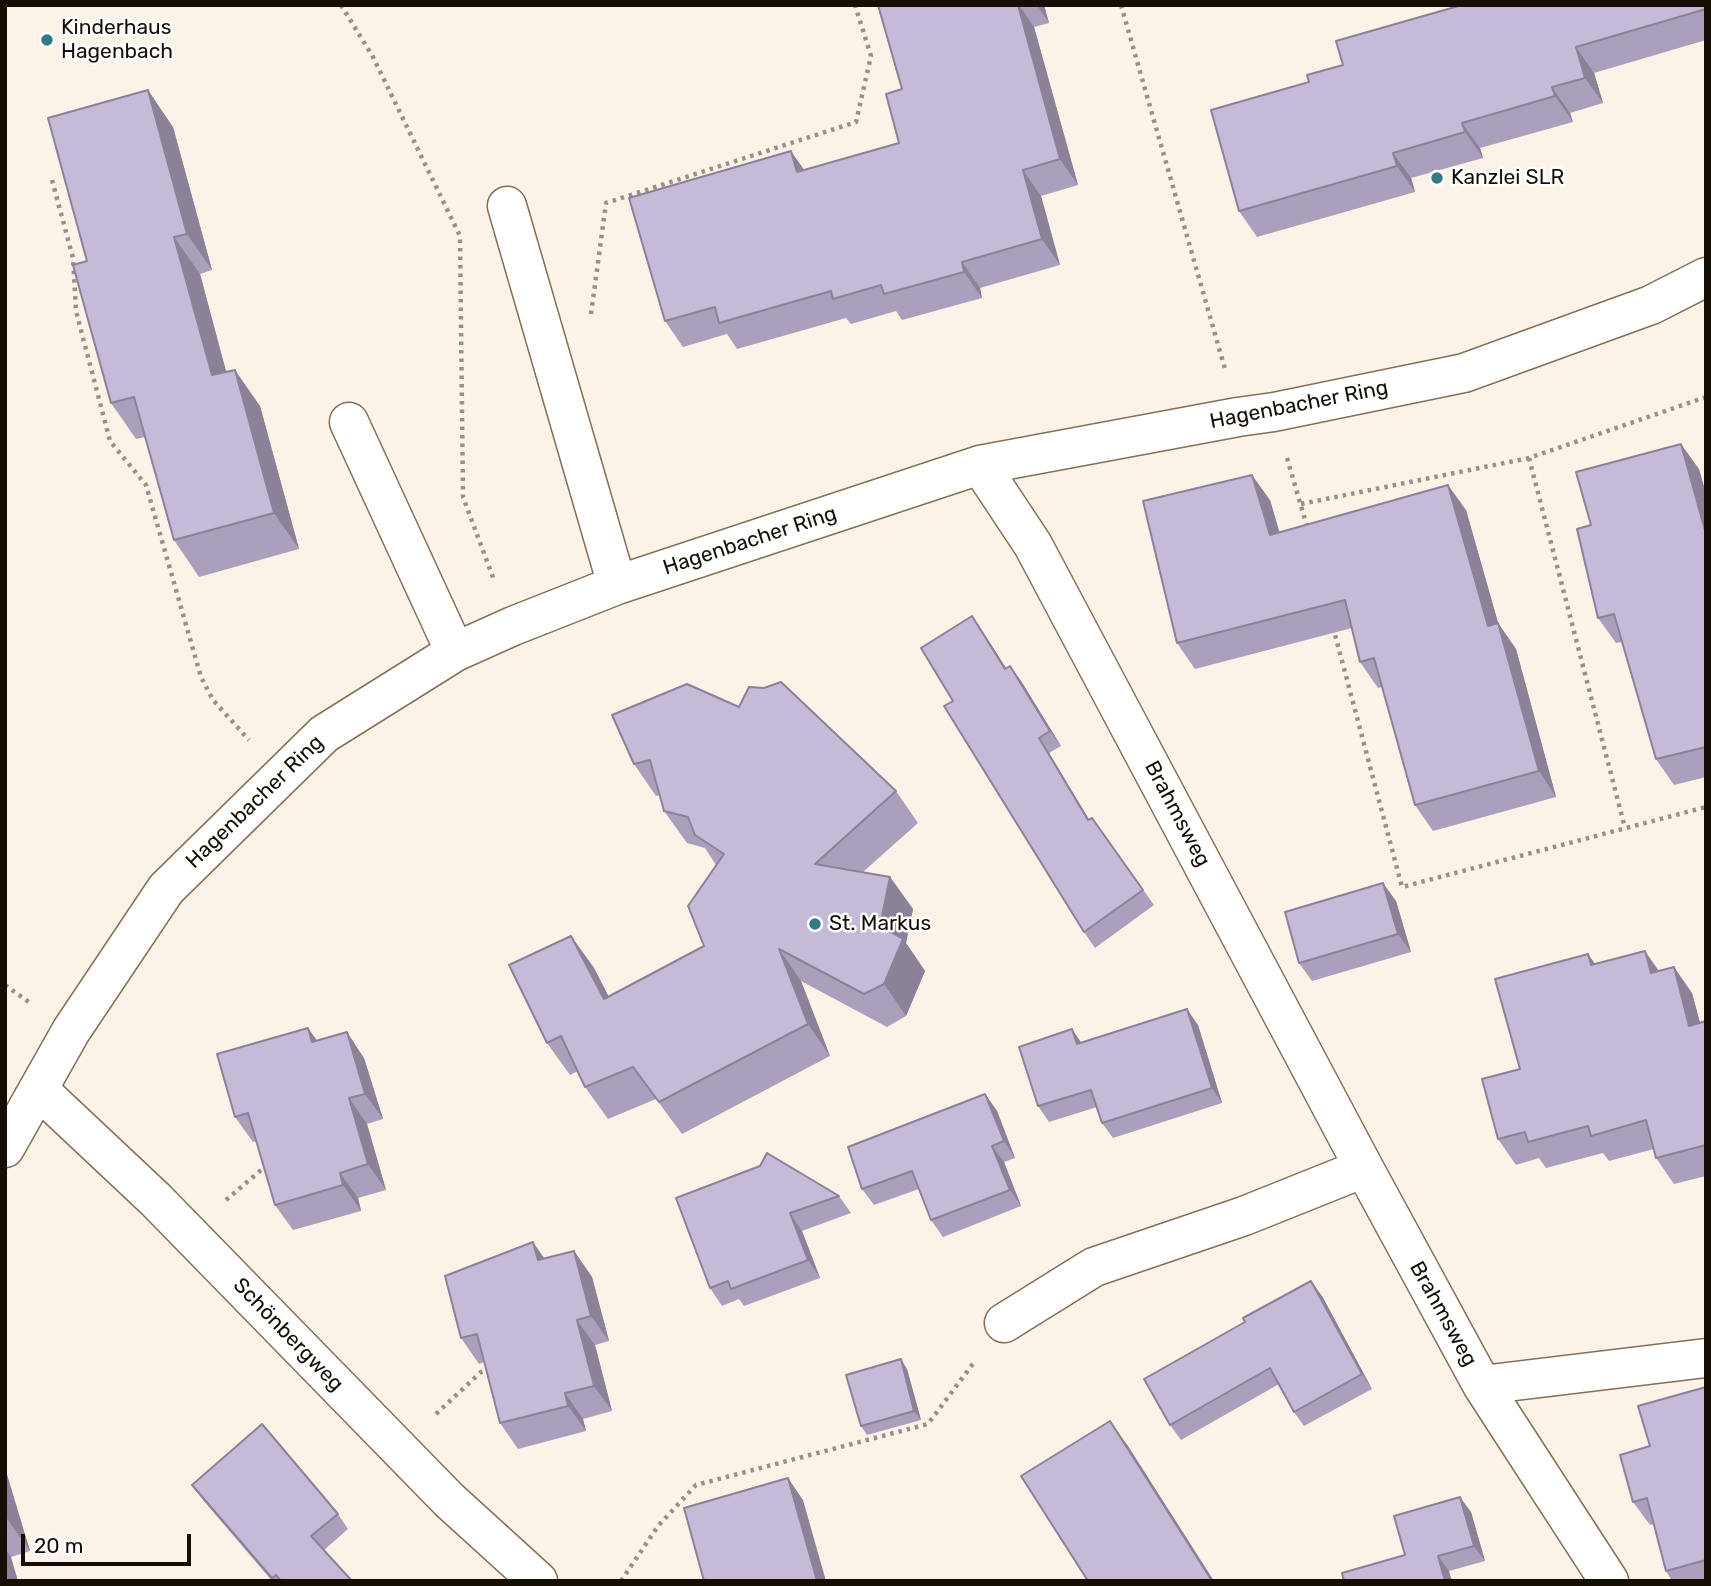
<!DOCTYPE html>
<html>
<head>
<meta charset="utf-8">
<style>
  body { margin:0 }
  #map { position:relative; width:1711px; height:1586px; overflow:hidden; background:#fcf3e8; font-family:Rubik,sans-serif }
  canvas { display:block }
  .frame { position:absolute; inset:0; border:7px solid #150e05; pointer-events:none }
  .scale { position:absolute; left:21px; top:1534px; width:170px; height:32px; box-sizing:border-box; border:4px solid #150e05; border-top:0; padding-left:9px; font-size:21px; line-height:24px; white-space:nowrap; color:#150e05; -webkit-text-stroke:5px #fff; paint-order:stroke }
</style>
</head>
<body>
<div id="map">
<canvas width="1711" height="1586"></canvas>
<div class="frame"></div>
<div class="scale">20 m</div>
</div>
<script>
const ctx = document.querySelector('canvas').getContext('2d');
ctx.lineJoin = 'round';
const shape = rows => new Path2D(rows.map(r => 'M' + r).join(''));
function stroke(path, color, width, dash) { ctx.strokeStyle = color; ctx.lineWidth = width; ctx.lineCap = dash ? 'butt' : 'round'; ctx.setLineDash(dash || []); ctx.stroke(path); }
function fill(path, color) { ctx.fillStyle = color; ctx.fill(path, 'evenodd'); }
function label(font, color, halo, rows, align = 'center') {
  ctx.font = font + ' Rubik,sans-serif'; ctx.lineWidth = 5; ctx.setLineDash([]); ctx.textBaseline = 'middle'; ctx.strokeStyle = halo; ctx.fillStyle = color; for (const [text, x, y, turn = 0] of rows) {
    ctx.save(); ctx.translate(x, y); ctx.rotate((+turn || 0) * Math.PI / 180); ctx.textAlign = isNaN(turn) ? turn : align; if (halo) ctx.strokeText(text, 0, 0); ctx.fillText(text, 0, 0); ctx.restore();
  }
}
const minor = shape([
  [507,206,617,585],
  [349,422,455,652],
  [980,465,1033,545,1364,1168,1482,1385,1609,1581],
  [39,1090,156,1200,449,1500,538,1581],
  [5,1148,71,1031,166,889,324,734,455,652,513,626,617,585,980,465,1238,417,1274,412,1464,373,1651,305,1706,277],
  [1004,1323,1094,1267,1244,1216,1364,1168],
  [1482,1385,1706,1358]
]);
stroke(minor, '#847057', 41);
stroke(shape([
  [341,5,373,57,460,236,463,497,494,580],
  [1121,5,1225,369],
  [52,180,73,258,76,311,110,441,146,485,201,677,213,700,249,740],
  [591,314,606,203,856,122,871,56,855,5],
  [1287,458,1308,530],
  [1529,458,1625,828],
  [1301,504,1529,458,1706,397],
  [1333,627,1402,887,1706,807],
  [5,985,30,1003],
  [226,1200,267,1165],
  [436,1414,481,1372,490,1370],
  [621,1581,658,1526,696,1485,928,1424,975,1361]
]), '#999187', 4.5, [3.5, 5]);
stroke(minor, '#fff', 38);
fill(shape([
  [878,5,1044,5,1049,23,1034,27,1078,185,1041,196,1060,265,980,288,982,298,902,320,896,311,851,324,846,318,737,349,727,334,683,347,665,321,804,170,899,143,902,89],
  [1706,5,1706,40,1594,73,1603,103,1570,113,1573,122,1480,148,1483,158,1411,178,1415,192,1257,237,1239,211,1309,82,1343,65],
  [173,127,212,270,200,274,226,372,260,406,299,549,199,577,174,540,145,437,136,439,111,403,87,261],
  [1699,469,1706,494,1706,777,1674,785,1656,759,1622,642,1616,643,1598,618,1591,525],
  [1270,500,1279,532,1466,510,1498,623,1516,649,1556,797,1433,831,1415,805,1382,687,1378,688,1360,662,1352,628,1195,669,1177,643],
  [983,632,1006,668,1010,666,1021,681,1061,746,1049,753,1089,820,1092,818,1154,905,1095,948,1084,932,953,701],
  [612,715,896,791,918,823,863,872,890,877,913,909,906,943,925,971,906,1016,887,1027,801,981,830,1056,682,1134,656,1099,608,1119,585,1087,578,1071,570,1075,547,1043,571,936,594,968,609,997,704,946,716,865,705,848,687,843,664,811,660,795,656,796,634,764],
  [1396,901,1411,952,1312,981,1299,963],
  [1588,954,1595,964,1659,971,1692,993,1700,1023,1706,1021,1706,1176,1674,1184,1656,1158,1654,1149,1609,1161,1603,1153,1546,1168,1539,1158,1516,1165,1498,1139,1520,1069],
  [1198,1025,1222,1103,1113,1138,1102,1123,1097,1107,1049,1122,1038,1106,1081,1043],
  [317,1041,364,1058,383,1119,367,1124,386,1190,358,1198,361,1211,293,1230,275,1205,256,1141,253,1142,235,1117],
  [985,1094,997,1111,1015,1158,1004,1162,1021,1206,943,1237,931,1220,919,1189,874,1205,862,1189],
  [839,1196,851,1213,802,1231,820,1278,744,1306,739,1299,722,1306,710,1288,676,1198],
  [574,1251,592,1277,609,1341,595,1345,612,1411,583,1419,586,1431,518,1449,500,1423,484,1362,479,1364,461,1338,545,1258],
  [1322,1296,1372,1389,1304,1426,1294,1412,1279,1384,1181,1440,1170,1425],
  [907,1369,921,1420,867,1435,861,1426],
  [1706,1387,1706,1581,1672,1581,1666,1571,1654,1524,1650,1525,1633,1502,1650,1446],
  [5,1470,30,1551,11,1557,5,1581],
  [192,1485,338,1514,348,1529,324,1550,352,1581,272,1581,203,1500],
  [1471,1512,1485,1561,1449,1571,1405,1555]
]), '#aaa0bb');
fill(shape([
  [1018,5,1019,5,1034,27,1078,185,1060,159],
  [1037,5,1044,5,1049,23],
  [1576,47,1594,73,1603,103,1585,78],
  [1552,87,1570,113,1573,122,1555,96],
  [148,90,173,127,212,270,187,234],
  [1462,123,1480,148,1483,158,1465,132],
  [791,151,809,177,797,172],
  [1393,153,1411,178,1415,192,1397,166],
  [1023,170,1041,196,1060,265,1042,239],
  [174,237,200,274,237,412,212,375],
  [962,262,980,288,982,298,964,272],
  [235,370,260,406,299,549,274,513],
  [1681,444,1699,469,1706,494,1706,534],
  [1252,475,1270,500,1288,561,1270,535],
  [1448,485,1466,510,1499,626,1498,623,1516,649,1556,797,1539,771,1488,626],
  [972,616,983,632,1016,684,1005,669],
  [1010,666,1021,681,1061,746,1050,731],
  [1039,738,1049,753,1099,836,1088,820],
  [890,877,913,909,906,943,925,971,906,1016,884,984,880,926],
  [1383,883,1396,901,1411,952,1398,934],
  [571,936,594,968,626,1031,604,999],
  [779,949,801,981,830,1056,808,1024],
  [1645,951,1663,977,1651,973],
  [1588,954,1606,980,1591,965],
  [1674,967,1692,993,1706,1045,1689,1026],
  [1187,1009,1198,1025,1222,1103,1212,1088],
  [308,1028,326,1053,312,1042],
  [1072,1029,1083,1045,1077,1044],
  [347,1032,364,1058,383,1119,365,1094],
  [985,1094,997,1111,1015,1158,1004,1141],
  [349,1098,367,1124,386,1190,368,1164],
  [992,1146,1004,1162,1021,1206,1010,1190],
  [340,1173,358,1198,361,1211,343,1185],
  [790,1213,802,1231,820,1278,808,1260],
  [533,1242,551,1268,538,1260],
  [574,1251,592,1277,609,1341,591,1316],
  [1311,1281,1322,1296,1372,1389,1362,1374],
  [577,1320,595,1345,612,1411,594,1386],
  [901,1359,907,1369,921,1420,914,1411],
  [565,1393,583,1419,586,1431,568,1406],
  [1110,1421,1128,1446,1214,1581,1212,1581],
  [5,1470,6,1471,30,1551,5,1516],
  [788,1478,803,1500,826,1581,817,1581],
  [1460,1497,1471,1512,1485,1561,1474,1546],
  [5,1548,11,1557,18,1581,5,1581],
  [1438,1556,1449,1571,1452,1581,1445,1581]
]), '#8b8298');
const building = shape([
  [878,5,1018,5,1060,159,1023,170,1042,239,962,262,964,272,884,294,881,285,833,299,831,291,719,323,715,307,665,321,629,198,791,151,797,172,899,143,886,94,902,89,878,5],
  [1462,5,1706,5,1706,9,1576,47,1585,78,1552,87,1555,96,1462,123,1465,132,1393,153,1397,166,1239,211,1211,110,1309,82,1307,75,1343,65,1336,41,1462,5],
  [148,90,187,234,174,237,212,375,235,370,274,513,174,540,134,397,111,403,73,265,87,261,48,118,148,90],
  [1681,444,1706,534,1706,747,1656,759,1614,614,1598,618,1577,529,1591,525,1576,472,1681,444],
  [1252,475,1270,535,1448,485,1488,626,1498,623,1539,771,1415,805,1374,658,1360,662,1345,600,1177,643,1143,501,1252,475],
  [972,616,1005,669,1010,666,1050,731,1039,738,1088,820,1092,818,1143,890,1084,932,944,706,953,701,921,648,972,616],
  [781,682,896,791,815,864,890,877,880,926,903,939,884,984,864,994,779,949,808,1024,659,1102,633,1067,585,1087,561,1036,547,1043,509,965,571,936,604,999,704,946,688,906,724,854,695,835,688,817,664,811,650,760,634,764,612,715,687,684,739,707,749,687,764,688,781,682],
  [1383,883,1398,934,1299,963,1285,912,1383,883],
  [1645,951,1651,973,1674,967,1689,1026,1706,1021,1706,1145,1656,1158,1646,1120,1591,1136,1588,1126,1528,1142,1525,1132,1498,1139,1482,1079,1520,1069,1495,979,1588,954,1591,965,1645,951],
  [1187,1009,1212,1088,1102,1123,1091,1090,1038,1106,1019,1047,1072,1029,1077,1044,1187,1009],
  [308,1028,312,1042,347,1032,365,1094,349,1098,368,1164,340,1173,343,1185,275,1205,248,1113,235,1117,217,1054,308,1028],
  [985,1094,1004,1141,992,1146,1010,1190,931,1220,912,1171,862,1189,848,1147,985,1094],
  [767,1153,839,1196,790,1213,808,1260,731,1289,728,1281,710,1288,676,1198,760,1166,767,1153],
  [533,1242,538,1260,574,1251,591,1316,577,1320,594,1386,565,1393,568,1406,500,1423,477,1334,461,1338,445,1276,533,1242],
  [1311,1281,1362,1374,1294,1412,1270,1368,1170,1425,1144,1379,1245,1322,1243,1318,1311,1281],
  [901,1359,914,1411,861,1426,846,1375,901,1359],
  [1706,1387,1706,1560,1666,1571,1647,1498,1633,1502,1620,1455,1650,1446,1638,1406,1706,1387],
  [1110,1421,1212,1581,1088,1581,1021,1476,1110,1421],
  [262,1424,338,1514,311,1536,352,1581,281,1581,276,1575,272,1578,192,1485,262,1424],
  [788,1478,817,1581,704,1581,684,1508,788,1478],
  [1460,1497,1474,1546,1438,1556,1445,1581,1344,1581,1342,1573,1405,1555,1394,1516,1460,1497]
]);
fill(building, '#c6bad9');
stroke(building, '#8b8298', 2);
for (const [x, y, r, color] of [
  [47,40,7,"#337a85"],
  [1437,178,7,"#337a85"],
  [815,924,7,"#337a85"]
]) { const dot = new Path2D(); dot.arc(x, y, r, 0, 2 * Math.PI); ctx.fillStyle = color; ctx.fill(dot); stroke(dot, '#fff', 2.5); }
label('21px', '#150e05', '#fff', [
  ["Kinderhaus",61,28],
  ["Hagenbach",61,52],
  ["Kanzlei SLR",1451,178],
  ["St. Markus",829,924]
], 'left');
label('21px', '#150e05', '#fff', [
  ["Hagenbacher Ring",1299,405,-11],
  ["Hagenbacher Ring",750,541,-18],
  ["Hagenbacher Ring",255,802,-44],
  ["Brahmsweg",1177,814,62],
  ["Brahmsweg",1443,1314,61],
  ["Schönbergweg",288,1335,46]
]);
</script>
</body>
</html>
